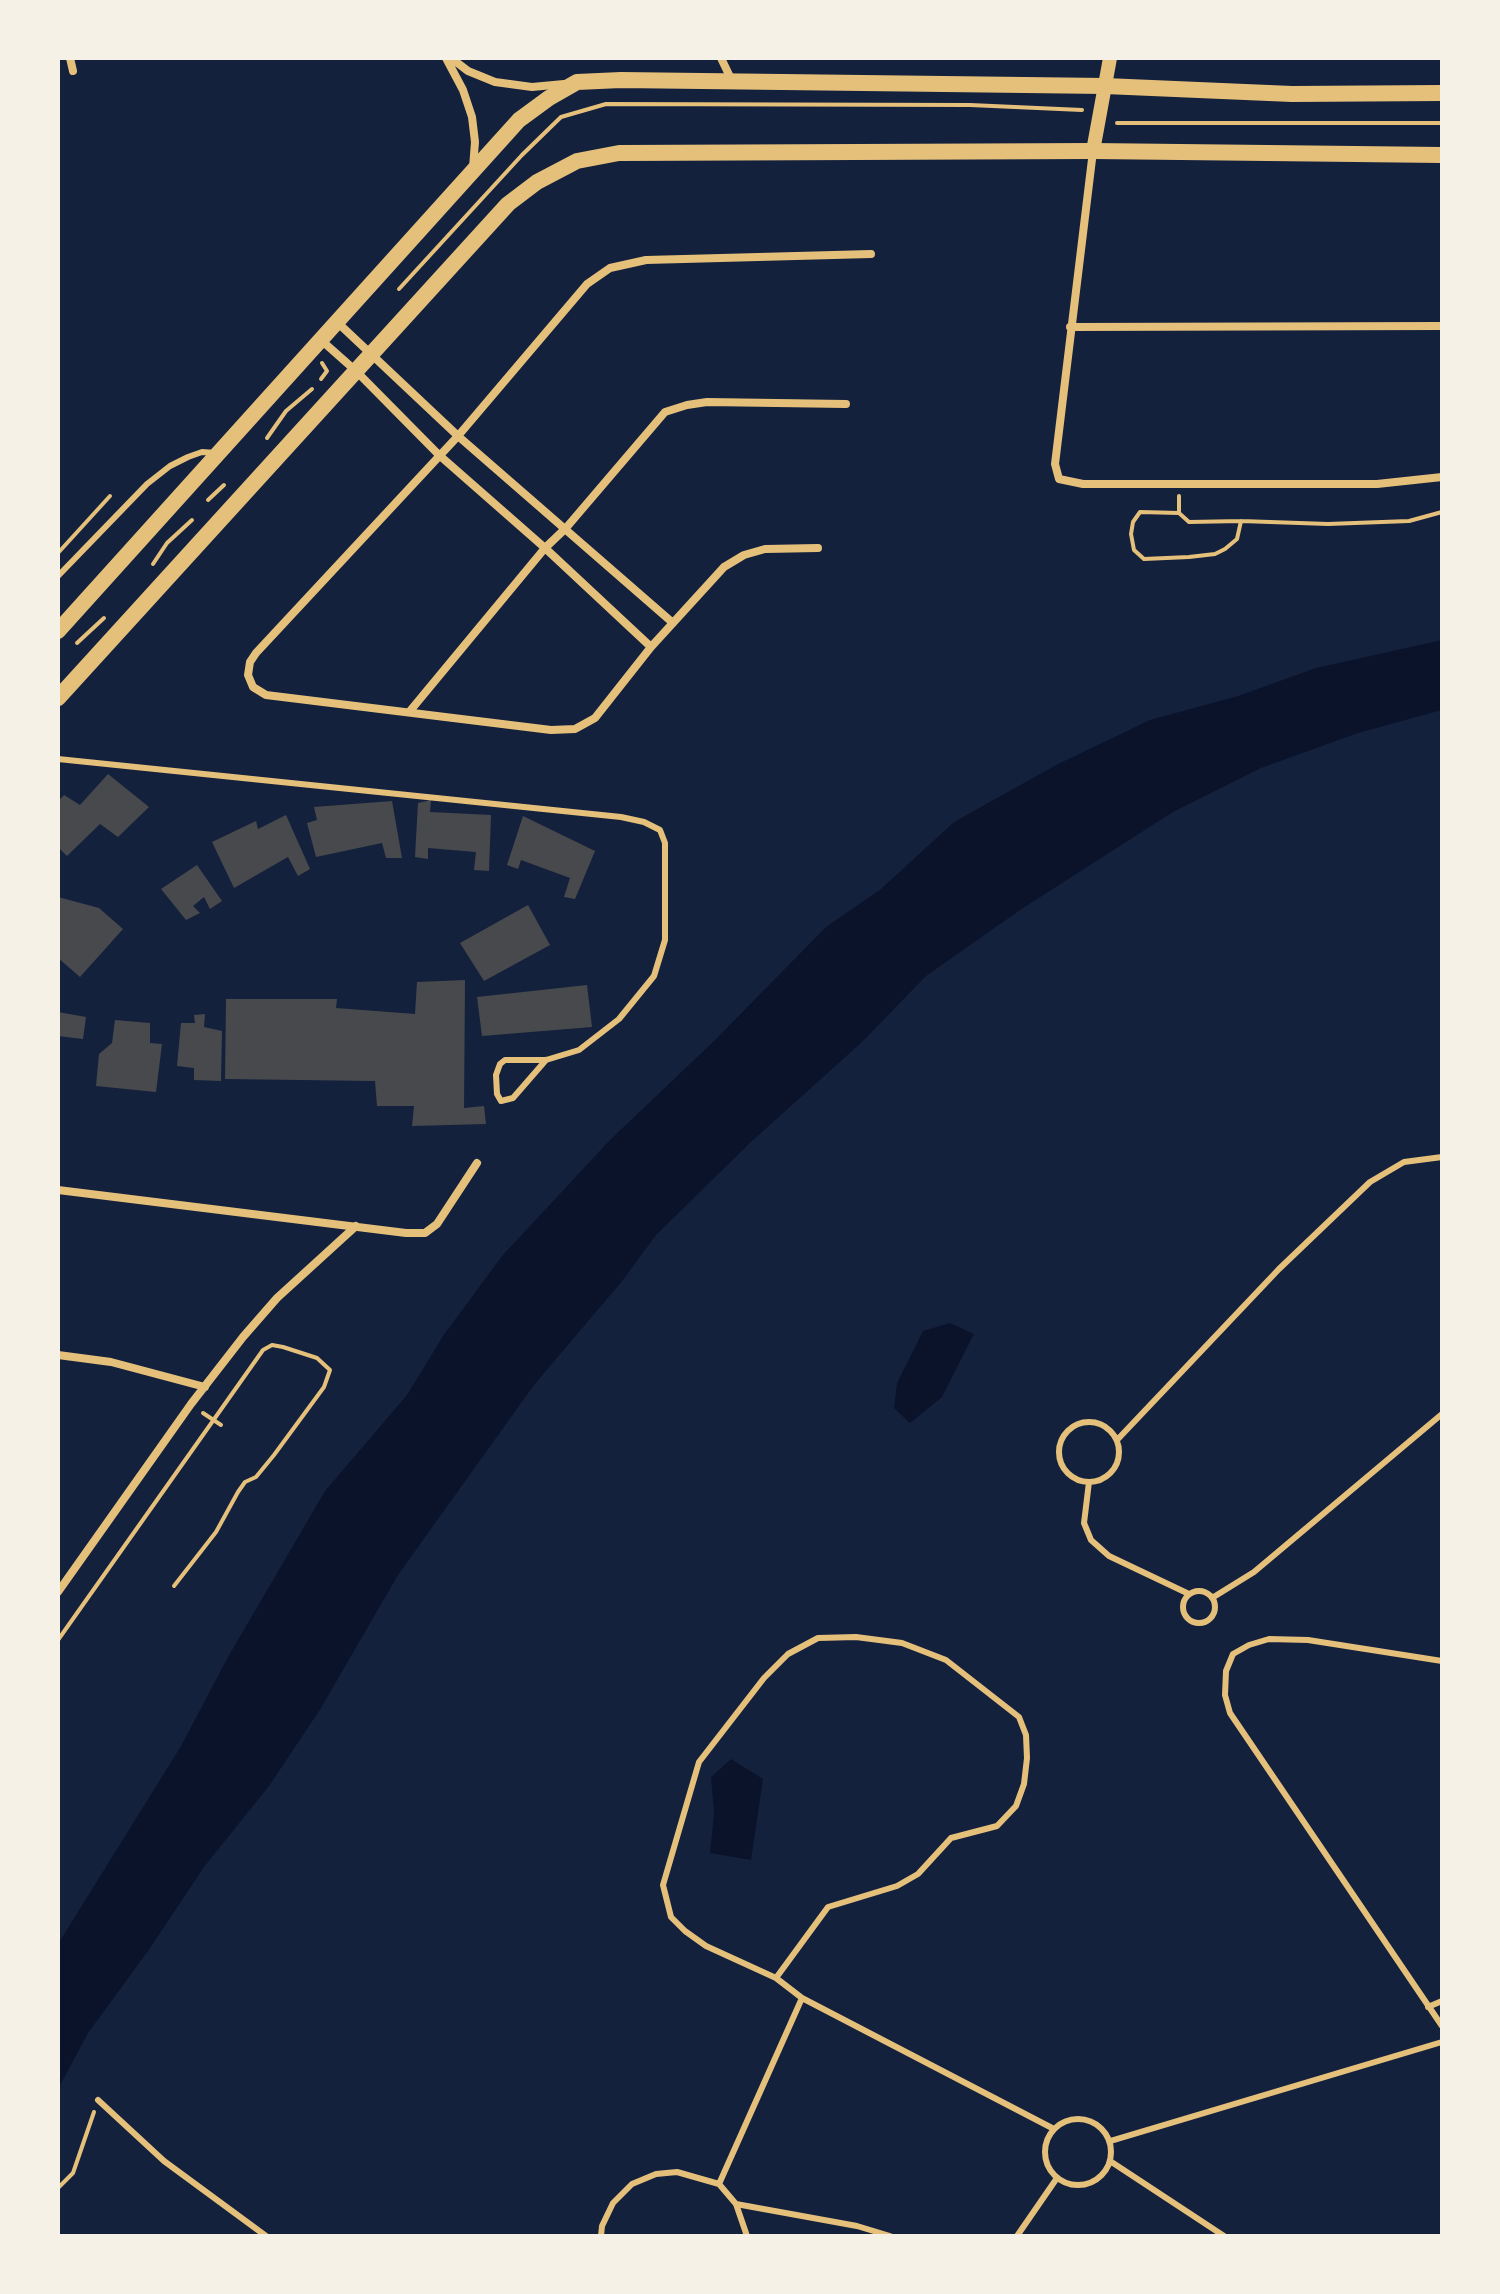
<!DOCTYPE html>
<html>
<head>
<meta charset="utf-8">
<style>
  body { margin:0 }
  #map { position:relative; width:1500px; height:2294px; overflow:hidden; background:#14213d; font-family:Karla,sans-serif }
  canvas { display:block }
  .frame { position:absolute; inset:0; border:60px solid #f6f1e7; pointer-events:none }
</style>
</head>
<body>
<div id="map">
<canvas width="1500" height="2294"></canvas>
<div class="frame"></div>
</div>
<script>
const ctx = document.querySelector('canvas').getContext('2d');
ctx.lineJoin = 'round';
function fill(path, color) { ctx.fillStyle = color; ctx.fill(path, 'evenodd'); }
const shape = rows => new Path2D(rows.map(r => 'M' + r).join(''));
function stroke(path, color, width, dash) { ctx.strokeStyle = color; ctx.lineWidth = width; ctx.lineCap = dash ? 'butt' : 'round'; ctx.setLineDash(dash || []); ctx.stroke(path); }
fill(shape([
  [1442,640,1442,710,1358,733,1261,768,1173,812,1023,908,926,976,862,1042,752,1141,656,1235,623,1280,534,1385,428,1533,398,1575,321,1708,269,1786,204,1867,148,1951,88,2033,58,2089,58,1944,181,1746,228,1657,325,1491,407,1395,443,1336,502,1256,610,1140,714,1041,826,927,881,889,954,822,1058,764,1150,720,1238,696,1316,668],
  [950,1323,974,1334,942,1397,910,1423,894,1408,897,1383,923,1331],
  [731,1759,763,1779,751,1860,710,1853,714,1813,711,1777]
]), '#0b132b');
fill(shape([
  [108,774,149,807,118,837,100,824,67,856,58,847,58,801,64,795,80,805],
  [431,800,430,812,491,815,489,871,474,870,476,852,428,848,428,859,415,857,418,803],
  [392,801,402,858,386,858,382,843,316,857,307,823,317,820,314,807],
  [286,815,310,869,298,876,288,857,234,888,212,842,256,821,258,829],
  [523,816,595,851,575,899,564,897,570,878,521,860,518,869,507,865],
  [197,865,222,901,210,909,204,897,193,906,200,913,186,920,161,889],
  [58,897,99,908,123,929,80,977,58,958],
  [528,905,550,945,484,981,460,943],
  [465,980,464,1108,484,1106,486,1124,412,1126,414,1106,377,1106,375,1081,225,1079,226,999,337,999,336,1008,415,1014,417,982],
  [587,985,592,1027,482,1036,477,997],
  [58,1012,86,1017,83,1039,58,1036],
  [205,1014,204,1027,222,1031,221,1081,194,1080,194,1068,177,1066,181,1023,195,1023,194,1015],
  [115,1020,150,1023,150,1043,162,1044,156,1092,96,1086,99,1054,112,1043]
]), '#48494c');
stroke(shape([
  [1117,123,1442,123],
  [399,289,522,155,561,117,606,104,970,105,1082,110],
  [321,379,327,371,322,363],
  [267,438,286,411,312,389],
  [1179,496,1179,513],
  [208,500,224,485],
  [1241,521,1237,539,1225,549,1215,554,1189,557,1144,559,1134,550,1131,534,1133,522,1140,512,1179,513,1189,522,1241,521,1328,524,1409,521,1442,512],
  [58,553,110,496],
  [153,564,167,543,192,520],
  [77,643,104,618],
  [203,1413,221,1425],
  [58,1640,263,1350,272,1345,283,1347,317,1358,330,1370,324,1387,274,1455,256,1477,245,1482,238,1492,216,1532,174,1586],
  [58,2188,73,2173,94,2112]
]), '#e5c07b', 4);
stroke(shape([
  [58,576,147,484,170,466,188,457,202,452,216,453],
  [58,759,621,817,644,822,660,830,665,843,665,940,654,976,619,1019,579,1050,546,1060,505,1060,500,1064,496,1075,497,1094,501,1101,513,1098,546,1060],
  '1059 1452a30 30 0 1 1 60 0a30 30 0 1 1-60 0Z',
  [1117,1440,1279,1269,1370,1182,1404,1162,1442,1157],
  [1089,1482,1084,1523,1091,1540,1109,1556,1189,1594],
  '1183 1607a16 16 0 1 1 32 0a16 16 0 1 1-32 0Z',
  [1212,1598,1254,1572,1442,1414],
  [1442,1661,1308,1640,1269,1639,1249,1645,1233,1654,1226,1671,1225,1695,1230,1713,1442,2026],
  [802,1998,1054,2129],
  [1428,2007,1442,2001],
  [98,2100,164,2161,266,2236],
  '1045 2152a33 33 0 1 1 66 0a33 33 0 1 1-66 0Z',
  [1110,2141,1442,2042],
  [1110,2161,1224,2236],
  [719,2184,802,1998,776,1978,706,1946,685,1931,671,1917,663,1885,699,1762,764,1678,788,1654,818,1638,856,1637,902,1643,946,1660,1019,1717,1026,1735,1027,1758,1024,1784,1016,1806,997,1826,951,1838,918,1874,897,1886,828,1907,776,1978],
  [736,2204,857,2226,890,2236],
  [601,2236,602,2226,613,2203,632,2184,656,2174,677,2172,719,2184,736,2204,747,2236],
  [1017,2236,1057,2178]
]), '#e5c07b', 6);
stroke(shape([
  [70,58,73,71],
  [446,58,463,90,472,117,475,142,473,168],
  [451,58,468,71,495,82,532,87,564,84],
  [721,58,732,81],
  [1093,151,1055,464,1059,479,1083,484,1377,484,1442,477],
  [337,322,458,436,673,623],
  [1070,327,1442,326],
  [321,340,356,371,439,455,545,548,651,647],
  [818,548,765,549,744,555,724,567,651,647,595,718,575,729,551,730,266,695,253,687,248,675,250,662,256,653,458,436,587,284,610,268,646,260,871,254],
  [410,711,545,548,566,528,665,412,687,405,707,402,846,404],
  [58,1190,406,1233,425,1233,437,1224,477,1163],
  [58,1355,111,1362,205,1387],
  [58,1592,191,1404,243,1337,277,1298,356,1226]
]), '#e5c07b', 8);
stroke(shape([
  [1093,151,1110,58]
]), '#e5c07b', 14);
stroke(shape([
  [58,631,519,120,549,98,577,82,621,80,1105,86,1292,94,1442,93],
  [58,698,508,204,537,182,577,161,619,153,1093,151,1442,155]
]), '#e5c07b', 16);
</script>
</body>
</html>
